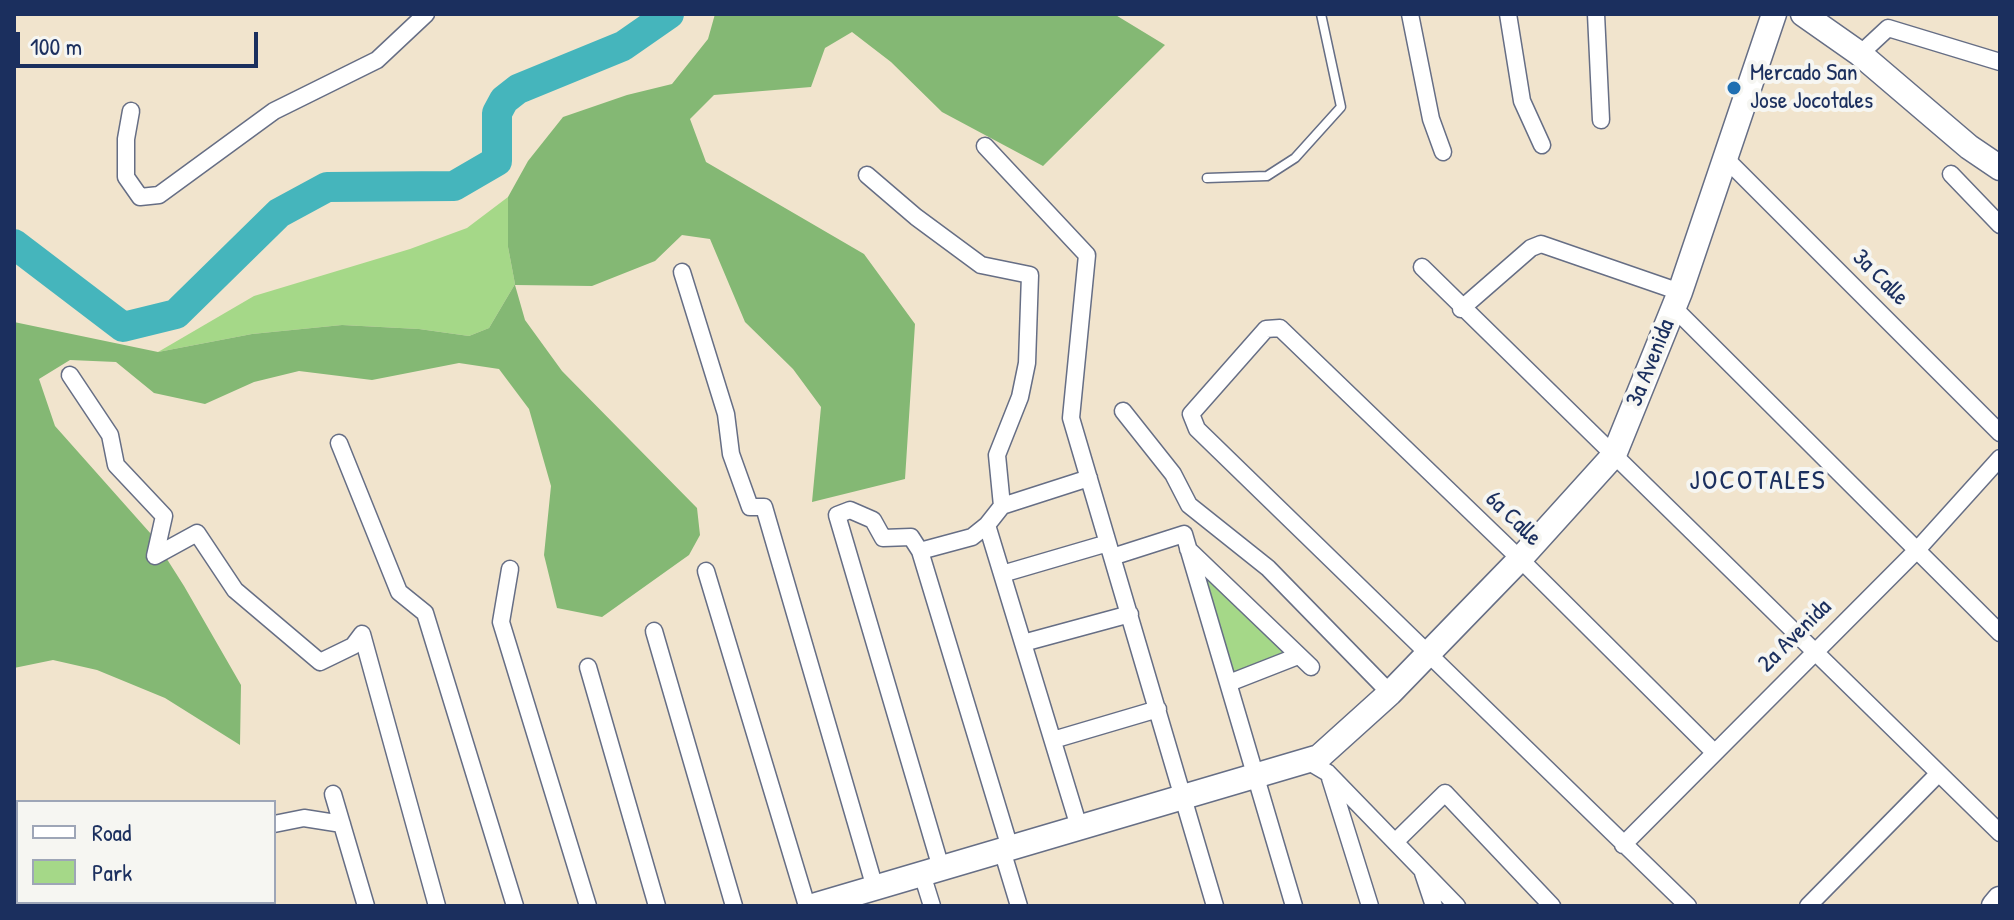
<!DOCTYPE html>
<html>
<head>
<meta charset="utf-8">
<style>
  body { margin:0 }
  #map { position:relative; width:2014px; height:920px; overflow:hidden; background:#f1e4cd; font-family:"Patrick Hand",sans-serif }
  canvas { display:block }
  .frame { position:absolute; inset:0; border:16px solid #1b2f5e; pointer-events:none }
  .legend { position:absolute; left:16px; top:800px; width:260px; height:104px; box-sizing:border-box; background:#f6f6f2; border:2px solid #9ea6b7; margin:0; padding:10px 14px; list-style:none; font-size:24px; color:#1b2f5e }
  .legend li { display:flex; align-items:center; gap:16px; height:40px }
  .legend b { width:40px; border:2px solid #9ea6b7 }
  .scale { position:absolute; left:16px; top:32px; width:242px; height:36px; box-sizing:border-box; border:4px solid #1b2f5e; border-top:0; padding-left:10px; font-size:24px; line-height:28px; white-space:nowrap; color:#1b2f5e; -webkit-text-stroke:6px #f6f6f2; paint-order:stroke }
</style>
</head>
<body>
<div id="map">
<canvas width="2014" height="920"></canvas>
<div class="frame"></div>
<ul class="legend">
<li><b style="height:10px;background:#fff"></b>Road</li>
<li><b style="height:22px;background:#a5d888"></b>Park</li>
</ul>
<div class="scale">100 m</div>
</div>
<script>
const ctx = document.querySelector('canvas').getContext('2d');
ctx.lineJoin = 'round';
function fill(path, color) { ctx.fillStyle = color; ctx.fill(path, 'evenodd'); }
const shape = rows => new Path2D(rows.map(r => 'M' + r).join(''));
function stroke(path, color, width, dash) { ctx.strokeStyle = color; ctx.lineWidth = width; ctx.lineCap = dash ? 'butt' : 'round'; ctx.setLineDash(dash || []); ctx.stroke(path); }
function label(font, color, halo, rows, align = 'center') {
  ctx.font = font + ' "Patrick Hand",sans-serif'; ctx.lineWidth = 8; ctx.setLineDash([]); ctx.textBaseline = 'middle'; ctx.strokeStyle = halo; ctx.fillStyle = color; for (const [text, x, y, turn = 0] of rows) {
    ctx.save(); ctx.translate(x, y); ctx.rotate((+turn || 0) * Math.PI / 180); ctx.textAlign = isNaN(turn) ? turn : align; if (halo) ctx.strokeText(text, 0, 0); ctx.fillText(text, 0, 0); ctx.restore();
  }
}
fill(shape([
  [508,197,508,247,515,284,489,328,469,336,419,329,342,325,252,334,158,352,254,296,410,249,467,228],
  [1187,549,1298,656,1229,683]
]), '#a5d888');
fill(shape([
  [715,14,1114,14,1165,45,1043,166,942,112,891,62,852,32,825,48,811,87,714,95,690,119,706,162,864,254,915,324,905,479,812,502,821,407,793,369,745,322,710,239,682,235,655,261,592,286,515,285,525,320,562,371,697,508,700,535,689,555,602,617,557,608,544,555,551,486,529,409,499,369,459,363,372,380,299,371,254,382,205,404,154,393,116,362,70,360,39,379,55,426,151,534,184,586,241,685,240,745,165,698,97,670,53,660,14,668,14,322,158,352,252,334,342,325,419,329,469,336,489,328,515,284,508,247,508,197,528,161,563,117,627,95,672,84,708,39]
]), '#84b874');
stroke(shape([
  [14,244,123,327,176,314,279,213,327,187,454,186,497,161,497,113,504,100,518,89,623,46,669,14]
]), '#45b5bc', 30);
const lane = shape([
  [1207,178,1267,176,1295,158,1341,107,1321,14]
]);
const street = shape([
  [1410,14,1431,119,1443,152],
  [1508,14,1522,101,1542,145],
  [1596,14,1601,120],
  [1860,54,1888,28,2000,62],
  [131,111,126,139,126,177,140,197,159,195,274,111,377,60,426,14],
  [985,146,1087,255,1071,418,1215,906],
  [1725,158,2000,433],
  [1951,174,2000,225],
  [867,175,916,217,981,265,1030,275,1027,363,1020,397,997,455,1002,506],
  [1422,267,2000,833],
  [682,272,726,414,731,454,750,507,764,507,875,888],
  [1674,308,2000,633],
  [1461,309,1531,248,1541,244,1680,292],
  [70,375,110,435,116,465,164,516,155,556,197,533,235,590,320,662,353,646,362,634],
  [1123,411,1173,474,1189,505,1268,568,1390,693],
  [339,443,399,592,425,613,515,906],
  [1188,549,1311,667],
  [920,551,1010,848],
  [1112,557,1184,534,1294,906],
  [510,569,501,622,588,906],
  [706,571,807,906],
  [1002,574,1108,543],
  [654,631,734,906],
  [362,634,437,906],
  [1023,643,1130,614],
  [588,667,657,906],
  [1229,683,1298,656],
  [1053,740,1158,709],
  [1306,760,1328,773,1457,906],
  [1330,778,1370,906],
  [333,794,366,906],
  [274,824,304,818,342,824],
  [1079,827,987,525,1002,506,1089,478],
  [1395,842,1445,793,1552,906],
  [1623,845,1917,550,2000,458],
  [1002,850,1019,906],
  [941,868,837,515,850,510,873,520,883,538,911,537,920,551,972,537,987,525],
  [1423,873,1434,906],
  [922,874,932,906],
  [240,902,241,906],
  [193,906,199,902],
  [1688,906,1197,429,1191,414,1266,329,1280,328,1520,559,1714,752],
  [1808,906,1938,774]
]);
const secondary = shape([
  [1803,14,1860,54,1969,147,2000,168],
  [813,906,1319,757,1390,693,1520,559,1614,455,1680,292,1774,14]
]);
const primary = shape([
  [1995,906,2000,900]
]);
stroke(lane, '#666e85', 11);
stroke(street, '#666e85', 19);
stroke(secondary, '#666e85', 27);
stroke(primary, '#666e85', 29);
stroke(lane, '#fff', 8);
stroke(street, '#fff', 16);
stroke(secondary, '#fff', 24);
stroke(primary, '#fff', 26);
for (const [x, y, r, color] of [
  [1734,88,8,"#1f6fb2"]
]) { const dot = new Path2D(); dot.arc(x, y, r, 0, 2 * Math.PI); ctx.fillStyle = color; ctx.fill(dot); stroke(dot, '#f6f6f2', 3); }
label('24px', '#1b2f5e', '#f6f6f2', [
  ["Mercado San",1750,74],
  ["Jose Jocotales",1750,102]
], 'left');
label('24px', '#1b2f5e', '#f6f6f2', [
  ["3a Calle",1880,278,45],
  ["3a Avenida",1651,363,-68],
  ["6a Calle",1513,519,44],
  ["2a Avenida",1795,636,-45]
]);
ctx.letterSpacing = '2px';
label('28px', '#1b2f5e', '#f6f6f2', [
  ["JOCOTALES",1758,482]
]);
ctx.letterSpacing = '0px';
</script>
</body>
</html>
